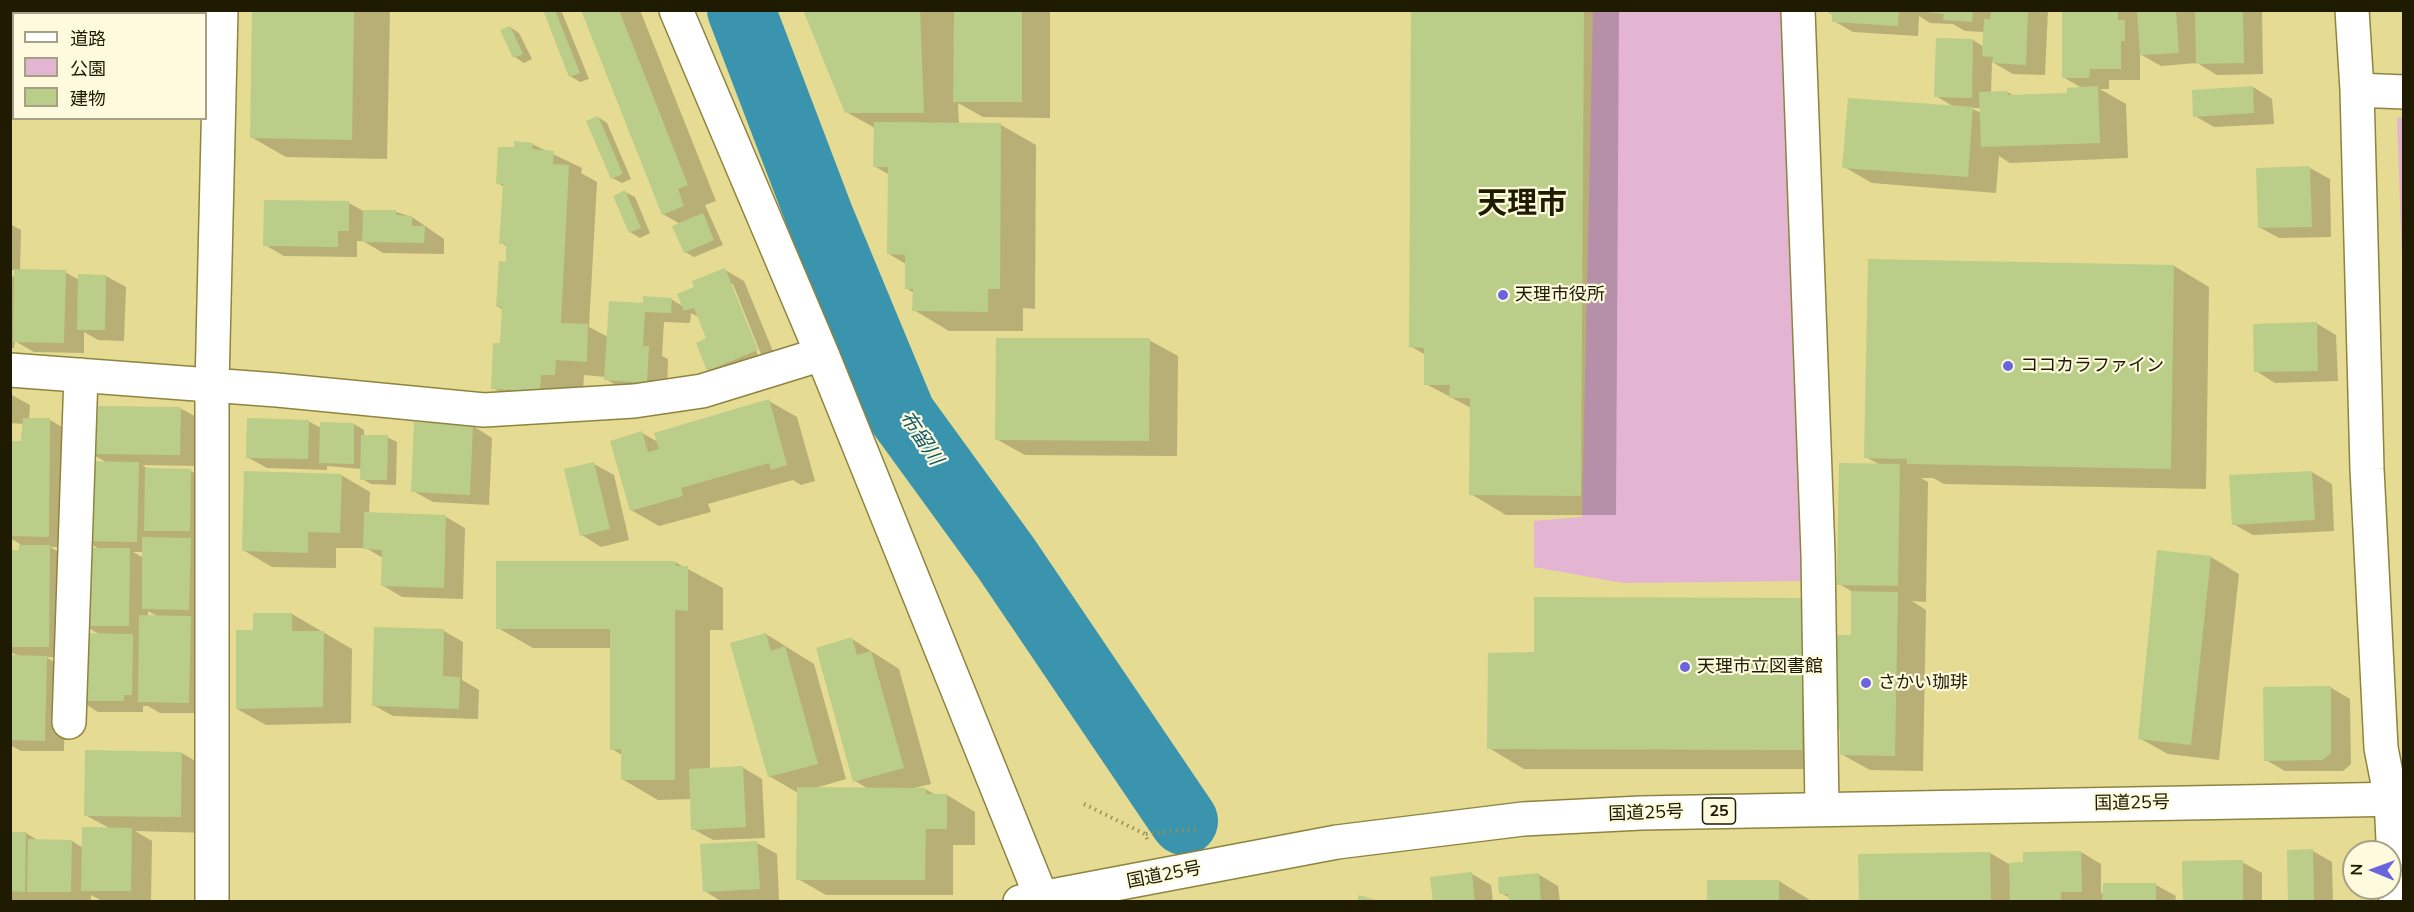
<!DOCTYPE html>
<html>
<head>
<meta charset="utf-8">
<style>
  body { margin:0 }
  #map { position:relative; width:2414px; height:912px; overflow:hidden; background:#e5db93; font-family:Mulish,"Noto Sans JP",sans-serif }
  canvas { display:block }
  .frame { position:absolute; inset:0; border:12px solid #1f1b00; pointer-events:none }
  .legend { position:absolute; left:12px; top:12px; width:195px; height:108px; box-sizing:border-box; background:#fefade; border:2px solid #a5a185; margin:0; padding:8px 10px; list-style:none; font-size:18px; color:#1f1b00 }
  .legend li { display:flex; align-items:center; gap:12px; height:30px }
  .legend b { width:30px; border:2px solid #a5a185 }
  .north { position:absolute; left:2342px; top:840px; width:60px; height:60px; box-sizing:border-box; background:#fefade; border:2px solid #a5a185; border-radius:50%; rotate:271deg; font-size:16px; font-weight:700; line-height:24px; text-align:center; color:#1f1b00 }
  .north::after { content:''; display:block; margin:auto; width:21px; height:27px; background:#6a65de; clip-path:polygon(50% 0,100% 100%,50% 72%,0 100%) }
</style>
</head>
<body>
<div id="map">
<canvas width="2414" height="912"></canvas>
<div class="frame"></div>
<ul class="legend">
<li><b style="height:8px;background:#fff"></b>道路</li>
<li><b style="height:16px;background:#e4b5d2"></b>公園</li>
<li><b style="height:16px;background:#bacd89"></b>建物</li>
</ul>
<div class="north">N</div>
</div>
<script>
const ctx = document.querySelector('canvas').getContext('2d');
ctx.lineJoin = 'round';
function fill(path, color) { ctx.fillStyle = color; ctx.fill(path, 'evenodd'); }
const shape = rows => new Path2D(rows.map(r => 'M' + r).join(''));
function stroke(path, color, width, dash) { ctx.strokeStyle = color; ctx.lineWidth = width; ctx.lineCap = dash ? 'butt' : 'round'; ctx.setLineDash(dash || []); ctx.stroke(path); }
function label(font, color, halo, rows, align = 'center') {
  ctx.font = font + ' Mulish,"Noto Sans JP",sans-serif'; ctx.lineWidth = 4.5; ctx.setLineDash([]); ctx.textBaseline = 'middle'; ctx.strokeStyle = halo; ctx.fillStyle = color; for (const [text, x, y, turn = 0] of rows) {
    ctx.save(); ctx.translate(x, y); ctx.rotate((+turn || 0) * Math.PI / 180); ctx.textAlign = isNaN(turn) ? turn : align; if (halo) ctx.strokeText(text, 0, 0); ctx.fillText(text, 0, 0); ctx.restore();
  }
}
fill(shape([
  [1593,11,1781,11,1791,176,1809,581,1623,583,1534,567,1534,521,1582,517],
  [2403,117,2404,117,2403,288,2397,118]
]), '#e4b5d2');
fill(shape([
  [10,10,73,10,73,14,14,14,14,118,44,118,10,119],
  [140,10,219,10,206,14,140,14],
  [253,10,390,10,387,159,286,157,251,137],
  [545,10,561,10,589,79,580,82,570,76],
  [582,10,640,10,716,201,705,205,723,245,694,257,685,252,680,224,663,214],
  [805,10,1050,10,1050,118,983,117,958,103,959,124,1001,125,1036,145,1035,309,1023,308,1023,331,949,331,914,310,914,293,906,288,906,264,889,254,890,175,874,166,875,128,846,112],
  [1412,10,1619,10,1616,515,1506,515,1471,494,1471,408,1426,384,1426,355,1410,346],
  [1830,10,2048,10,2045,75,2013,74,1992,62,1991,93,2007,92,2015,96,2068,94,2082,88,2063,77,2063,10,2262,10,2263,74,2217,75,2197,63,2161,66,2140,54,2140,80,2109,80,2109,89,2100,89,2126,104,2128,158,2010,163,1999,156,1996,193,1872,183,1844,167,1956,108,1936,96,1973,40,1984,47,1985,32,1965,31,1953,24,1930,23,1919,16,1918,36,1853,32,1834,21],
  [1971,108,1981,108,1981,113],
  [510,27,519,33,532,59,524,63,515,57],
  [2253,87,2272,99,2274,124,2214,127,2195,116],
  [598,117,607,123,631,179,622,183,612,178],
  [532,144,582,168,581,173,597,182,589,327,608,337,645,304,671,299,684,307,696,288,725,270,744,281,777,361,728,381,708,370,708,339,700,318,691,313,690,323,664,322,662,356,668,359,667,393,625,391,606,379,606,377,584,375,583,391,521,404,493,388,502,345,504,310,498,307,508,247,501,243,504,187,498,183,515,149],
  [730,284,733,284,762,357,759,358],
  [2310,168,2330,179,2331,237,2279,238,2259,227],
  [625,192,635,197,650,233,640,238,630,232],
  [349,203,363,211,396,212,412,217,444,239,444,254,383,253,363,241,357,241,357,257,284,256,265,245],
  [10,224,21,230,20,271,65,272,79,280,106,276,126,287,124,341,98,340,84,332,84,353,34,352,15,341,14,348,10,348,10,275,16,278,16,270,10,270],
  [1869,261,2174,266,2209,287,2206,489,1944,484,1933,478,1921,478,1928,482,1926,602,1912,601,1926,610,1923,771,1870,770,1841,754,1842,730,1837,727,1837,769,1524,769,1489,748,1535,654,1801,599,1837,620,1837,636,1852,636,1853,592,1839,584,1880,465,1866,457],
  [2316,323,2336,335,2338,381,2275,383,2256,371],
  [1149,340,1178,356,1177,456,1025,455,996,439],
  [10,394,30,405,29,419,50,420,69,431,68,547,50,547,70,558,68,658,46,657,66,669,64,751,21,751,10,745,10,657,22,657,10,652,10,551,20,551,20,544,10,538,10,442,23,443,24,424,10,423],
  [769,401,797,417,815,481,801,485,793,480,708,504,711,512,659,526,631,510,642,433,658,442],
  [180,408,200,419,200,466,142,465,150,470,191,471,210,482,209,542,195,542,210,550,209,620,195,620,210,629,208,713,160,713,148,706,143,706,143,712,98,712,79,700,101,635,83,625,101,550,84,540,106,462,90,453],
  [133,552,144,552,144,558],
  [148,611,159,617,148,616],
  [308,421,321,428,321,423,354,424,364,430,364,436,387,437,397,442,396,485,371,484,362,479,362,469,327,466,327,470,267,468,247,457],
  [473,426,492,438,489,505,433,502,413,491],
  [594,464,614,475,629,540,601,547,582,535],
  [2312,472,2332,484,2334,531,2253,535,2233,524],
  [341,475,370,492,369,514,446,517,465,528,463,599,402,597,382,585,383,558,366,548,336,548,336,568,272,567,243,550],
  [2158,552,2211,557,2239,574,2219,760,2168,754,2139,738],
  [675,562,723,588,723,630,710,630,710,769,742,767,762,779,765,838,713,840,693,829,692,799,658,800,622,779,622,755,612,749,612,648,533,648,498,628],
  [254,614,292,614,352,649,351,723,266,725,237,709,254,631],
  [444,631,463,642,462,680,479,690,478,719,393,716,373,705],
  [766,634,814,664,846,779,815,788,869,789,855,781,852,639,899,669,931,784,914,788,925,789,936,795,947,795,975,812,975,845,953,845,953,895,826,895,798,879,798,793,769,776],
  [2330,687,2350,699,2351,764,2343,771,2285,771,2266,760],
  [182,753,210,770,209,833,135,831,152,841,151,902,102,901,91,895,91,902,10,902,10,833,26,833,39,841,72,841,83,848,111,829,85,815],
  [757,843,777,854,779,900,722,902,705,891],
  [2313,851,2332,862,2333,902,2289,902],
  [2081,852,2101,864,2101,893,2156,885,2176,896,2175,902,1860,902,1990,853,2009,864,2024,864,2024,853],
  [2242,862,2262,873,2262,902,2184,902],
  [1472,874,1491,885,1493,902,1434,902],
  [1538,874,1558,886,1560,902,1510,902,1510,898,1501,893],
  [1779,881,1813,902,1708,902]
]), '#0003');
stroke(shape([
  [741,10,821,220,902,415,1006,558,1184,821]
]), '#3a94ae', 68);
fill(shape([
  [10,10,39,10,39,14,14,14,14,99,10,99],
  [138,10,190,10,190,14,138,14],
  [252,10,354,10,352,140,250,138],
  [543,10,555,10,580,73,569,77],
  [581,10,619,10,688,185,678,189,684,206,662,215],
  [803,10,920,10,924,113,845,113],
  [954,10,1022,10,1022,102,953,102],
  [1411,10,1584,10,1581,496,1469,495,1470,398,1449,398,1450,385,1424,385,1424,348,1409,347],
  [1829,10,1899,10,1898,26,1832,22,1832,14,1829,14],
  [1910,10,1973,10,1972,22,1943,20,1944,14],
  [1991,10,2028,10,2026,65,1992,63,1993,57,1982,56,1984,19,1990,19],
  [2062,10,2118,10,2118,20,2125,20,2125,41,2121,41,2121,69,2090,69,2089,78,2062,78],
  [2137,10,2176,10,2179,53,2140,55],
  [2195,10,2243,10,2244,63,2196,64],
  [510,26,523,54,513,58,500,30],
  [1936,38,1973,39,1972,98,1934,97],
  [2098,86,2100,143,1981,147,1979,92,2008,91,2008,95,2067,93,2067,88],
  [2253,86,2254,113,2193,117,2192,90],
  [1848,98,1973,107,1968,177,1842,168],
  [598,116,623,174,611,179,586,121],
  [874,122,1001,123,1000,289,988,289,988,312,912,311,913,289,905,289,905,255,887,254,888,167,873,167],
  [514,141,533,143,532,149,554,151,553,164,569,165,561,323,588,324,587,362,556,360,555,375,541,375,540,391,491,389,493,343,500,343,502,307,496,307,499,261,506,262,506,244,499,244,503,184,496,184,498,147,514,147],
  [2310,166,2312,227,2258,228,2256,168],
  [625,190,641,228,629,233,613,196],
  [264,200,349,201,349,231,338,231,338,247,263,246],
  [363,210,396,210,396,215,412,216,412,226,425,226,424,243,362,242],
  [703,213,714,240,684,253,672,226],
  [1868,259,2174,265,2171,469,1907,464,1907,459,1864,458],
  [725,268,758,350,707,371,696,343,706,338,694,308,684,311,677,294,694,287,692,281],
  [14,269,66,270,64,343,13,342],
  [78,274,106,275,105,330,77,330],
  [643,296,672,298,671,313,645,312,643,346,649,346,647,383,604,380,609,301,643,303],
  [2317,322,2318,371,2254,372,2253,324],
  [996,338,1150,338,1149,441,995,440],
  [769,399,787,465,771,470,769,463,681,488,683,496,630,511,610,441,642,431,648,452,659,449,654,433],
  [99,406,181,407,180,455,88,454,89,421],
  [23,418,50,418,49,537,10,536,10,441,21,441],
  [247,418,309,420,308,459,246,458],
  [320,422,354,423,354,464,319,463],
  [414,422,473,425,470,495,411,492],
  [361,435,388,435,387,480,360,480],
  [84,461,139,462,137,542,82,541],
  [594,462,610,529,580,536,564,469],
  [1839,463,1900,464,1898,586,1837,585],
  [145,468,191,469,190,531,144,531],
  [244,471,342,474,340,533,308,532,308,553,242,551],
  [2312,471,2315,520,2232,525,2229,475],
  [364,512,446,515,444,588,381,586,382,550,363,549],
  [142,537,191,538,189,610,142,609],
  [19,545,50,545,49,647,10,647,10,550,19,550],
  [83,548,130,548,129,626,82,626],
  [2157,550,2211,556,2191,745,2138,739],
  [496,561,675,561,676,566,688,566,688,611,675,610,675,780,621,780,621,749,610,750,610,629,496,629],
  [1851,591,1898,592,1895,756,1840,755,1840,728,1835,728,1837,635,1851,635],
  [1534,597,1802,598,1802,750,1487,749,1488,653,1534,652],
  [253,613,292,613,292,631,324,631,323,707,236,709,236,630,253,630],
  [139,615,191,616,189,703,138,702],
  [374,627,444,629,443,676,460,677,459,709,372,706],
  [78,633,133,634,132,695,124,695,124,701,77,701],
  [766,633,771,651,785,646,818,764,768,777,730,643],
  [852,637,857,655,871,651,904,768,853,782,816,648],
  [10,655,47,656,45,741,10,740],
  [2331,686,2331,753,2323,760,2264,761,2263,687],
  [85,750,182,752,181,817,84,816],
  [743,766,746,827,691,830,689,769],
  [797,787,926,788,926,794,947,794,947,829,926,829,925,880,796,880],
  [82,827,132,828,131,891,81,891],
  [10,832,26,832,25,892,10,891],
  [28,839,72,840,71,892,27,892],
  [757,841,760,889,703,892,700,844],
  [2313,849,2314,902,2288,902,2287,850],
  [2081,851,2082,892,2061,892,2061,902,2010,902,2009,863,2023,862,2023,852],
  [1990,852,1991,901,1859,902,1858,854],
  [2243,860,2243,902,2183,902,2182,861],
  [1472,872,1475,902,1433,902,1430,877],
  [1539,873,1541,902,1509,902,1508,894,1499,894,1498,877],
  [1707,880,1779,880,1779,902,1707,902],
  [2103,883,2156,883,2156,902,2102,902],
  [1359,895,1379,901,1379,902,1357,902]
]), '#bacd89');
const minor = shape([
  [676,10,822,354,1042,899],
  [1798,10,1818,554,1822,809],
  [2352,10,2357,90,2367,469,2381,748,2391,799,2396,902],
  [2357,90,2404,92],
  [10,370,277,390,484,410,634,401,702,391,822,354],
  [69,722,81,375],
  [212,902,212,385,221,10]
]);
const highway = shape([
  [1020,902,1337,842,1523,819,1641,813,2404,799]
]);
stroke(minor, '#8e843f', 36);
stroke(highway, '#8e843f', 36);
stroke(shape([
  [1084,804,1145,834,1148,841],
  [1146,834,1198,829]
]), '#978f59', 4, [1.5, 4.5]);
stroke(minor, '#fff', 33);
stroke(highway, '#fff', 33);
for (const [x, y, r, color] of [
  [1503,295,6,"#6a65de"],
  [2008,366,6,"#6a65de"],
  [1685,667,6,"#6a65de"],
  [1866,683,6,"#6a65de"]
]) { const dot = new Path2D(); dot.arc(x, y, r, 0, 2 * Math.PI); ctx.fillStyle = color; ctx.fill(dot); stroke(dot, '#fefade', 2); }
for (const [x, y, w] of [
  [1719,811,33]
]) { const box = new Path2D(); box.roundRect(x - w / 2, y - 13, w, 26, 4.5); ctx.fillStyle = '#fefade'; ctx.fill(box); stroke(box, '#1f1b00', 1.5); }
label('bold 16px', '#1f1b00', null, [
  ["25",1719,811]
]);
label('18px', '#1f1b00', '#fefade', [
  ["天理市役所",1515,295],
  ["ココカラファイン",2020,366],
  ["天理市立図書館",1697,667],
  ["さかい珈琲",1878,683]
], 'left');
label('18px', '#1f1b00', '#fefade', [
  ["国道25号",2132,803,-1],
  ["国道25号",1646,813,-2],
  ["国道25号",1164,875,-11]
]);
label('italic 20px', '#10596c', '#fefade', [
  ["布留川",921,438,56]
]);
label('bold 30px', '#1f1b00', '#fefade', [
  ["天理市",1522,204]
]);
</script>
</body>
</html>
